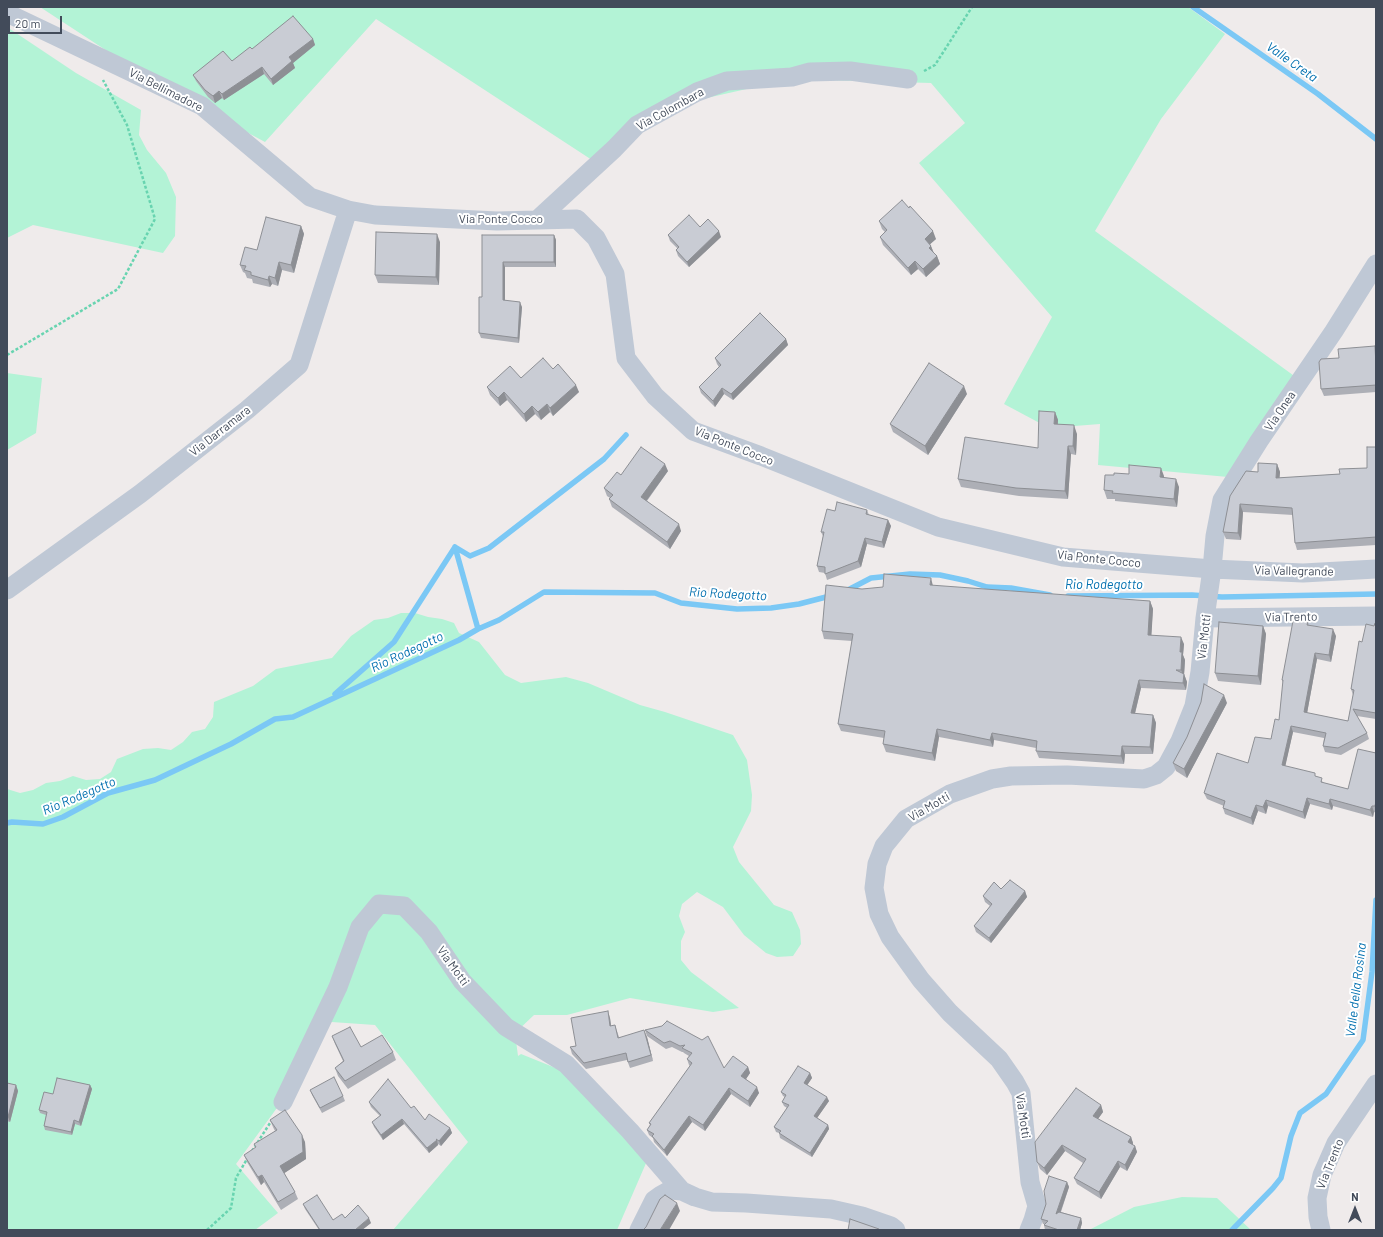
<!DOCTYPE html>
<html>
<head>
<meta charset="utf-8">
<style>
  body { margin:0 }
  #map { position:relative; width:1383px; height:1237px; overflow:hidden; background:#efebeb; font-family:Barlow,sans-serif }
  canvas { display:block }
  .frame { position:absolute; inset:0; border:8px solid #424b5a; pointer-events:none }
  .north { position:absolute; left:1335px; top:1189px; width:40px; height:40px; -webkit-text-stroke:3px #fff; paint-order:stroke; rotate:0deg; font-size:11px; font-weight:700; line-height:16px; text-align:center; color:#424b5a }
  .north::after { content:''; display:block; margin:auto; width:14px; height:18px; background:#424b5a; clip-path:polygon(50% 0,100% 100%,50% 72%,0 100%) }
  .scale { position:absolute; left:8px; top:16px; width:54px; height:18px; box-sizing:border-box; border:2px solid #424b5a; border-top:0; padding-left:5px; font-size:12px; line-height:14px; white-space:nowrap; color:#424b5a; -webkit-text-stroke:3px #fff; paint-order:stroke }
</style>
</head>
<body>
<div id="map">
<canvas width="1383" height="1237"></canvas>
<div class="frame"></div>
<div class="north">N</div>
<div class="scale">20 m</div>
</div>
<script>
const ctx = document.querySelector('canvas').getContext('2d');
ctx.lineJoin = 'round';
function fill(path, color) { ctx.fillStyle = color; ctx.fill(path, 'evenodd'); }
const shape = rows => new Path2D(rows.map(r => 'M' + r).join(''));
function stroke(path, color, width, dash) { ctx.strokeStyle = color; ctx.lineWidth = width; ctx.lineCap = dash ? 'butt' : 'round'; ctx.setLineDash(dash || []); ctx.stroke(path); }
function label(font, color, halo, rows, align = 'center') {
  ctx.font = font + ' Barlow,sans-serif'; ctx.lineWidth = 4; ctx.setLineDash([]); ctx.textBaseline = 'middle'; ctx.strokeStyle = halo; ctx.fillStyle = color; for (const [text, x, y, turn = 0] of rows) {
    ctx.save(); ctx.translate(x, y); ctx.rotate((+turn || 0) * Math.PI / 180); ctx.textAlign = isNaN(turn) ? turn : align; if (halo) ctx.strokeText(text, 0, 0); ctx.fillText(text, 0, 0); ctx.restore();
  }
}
fill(shape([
  [40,7,1188,7,1225,34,1161,119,1095,231,1297,378,1228,477,1098,465,1100,424,1049,428,1004,404,1052,317,919,163,965,123,931,83,791,79,680,104,592,160,376,19,265,142,200,107,130,66],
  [7,27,76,73,141,110,139,135,147,150,166,173,176,197,175,236,163,253,33,225,7,238],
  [7,373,42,378,36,433,7,450],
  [401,613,415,613,428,617,442,619,454,623,459,633,479,642,505,675,521,683,566,677,588,683,640,705,665,712,733,735,747,760,752,795,751,811,733,847,739,862,774,905,792,912,800,930,801,944,793,956,777,957,766,953,744,935,723,907,697,892,682,904,679,916,685,932,681,941,681,960,691,972,739,1008,713,1012,630,998,567,1015,534,1015,515,1033,518,1056,521,1054,588,1081,650,1154,617,1230,393,1230,468,1142,375,1025,317,1021,282,1101,236,1164,278,1213,255,1230,7,1230,7,789,20,793,33,790,46,783,60,781,73,776,86,780,100,779,111,772,117,759,143,749,158,748,171,750,183,742,192,732,205,729,213,717,214,702,253,686,276,669,332,658,351,636,374,620,388,618],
  [1182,1197,1217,1198,1251,1230,1089,1230,1134,1207]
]), '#b3f3d6');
stroke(shape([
  [1193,7,1318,94,1376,139],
  [455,547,470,556,489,548,604,459,626,435],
  [455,547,478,629],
  [846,591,871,578,910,574,940,575,968,581,987,587,1011,588,1050,595],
  [1068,596,1192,595,1222,597,1376,594],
  [335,694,394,642,455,547],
  [7,823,12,822,43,824,63,817,108,793,155,780,231,744,275,719,293,717,459,640,478,629,499,620,544,592,655,593,681,603,737,609,771,608,799,604,830,596],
  [1232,1230,1273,1188,1281,1178,1291,1136,1300,1113,1326,1094,1363,1040,1372,972,1376,900]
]), '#7bc8f5', 5.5);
stroke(shape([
  [924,71,935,65,972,7],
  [7,355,118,289,155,219,127,125,103,80],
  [252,1151,272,1120],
  [207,1230,231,1208,236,1178,247,1159]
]), '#68d4b0', 2.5, [3, 2]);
stroke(shape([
  [7,13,202,106,310,197,348,210,375,215,497,221,577,219,596,238,615,274,626,358,655,396,693,431,761,456,938,527,1063,557,1212,569,1303,573,1376,569],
  [537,220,614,149,637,125,697,92,727,81,792,77,810,72,850,71,908,79],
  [7,590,140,494,247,410,299,365,348,210],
  [1205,618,1376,616],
  [283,1102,338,987,360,927,379,904,404,906,429,932,462,981,506,1027,566,1064,630,1131,682,1191],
  [639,1230,654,1200,661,1195,670,1190,682,1191,695,1197,712,1202,746,1203,831,1209,862,1216,891,1226,896,1230],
  [1029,1230,1033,1220,1037,1206,1030,1182,1021,1093,1015,1082,999,1059,950,1013,921,980,890,937,879,914,874,888,877,864,884,846,906,819,950,794,992,779,1011,776,1067,775,1144,779,1156,775,1166,767,1180,741,1194,706,1200,672,1205,618,1212,569,1215,536,1222,500,1259,441,1334,331,1376,264],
  [1321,1230,1318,1217,1317,1198,1322,1175,1336,1143,1376,1084]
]), '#bfc8d5', 19);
fill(shape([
  [313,39,315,45,293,63,295,68,273,85,264,74,224,100,222,98,215,103,208,97,196,81,193,75,232,61,252,49],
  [879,221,936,239,930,244,934,253,937,256,940,264,926,277,918,269,911,275,883,245,880,237,885,232,882,229],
  [301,226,304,234,294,273,282,270,278,286,272,284,270,287,253,283,252,279,247,278,245,273,243,272,240,265,257,250],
  [700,227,721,237,689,267,678,256,676,250,678,249,670,241,668,235],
  [482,235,554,235,556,240,556,267,505,267,505,300,522,307,519,343,481,338,479,333,482,297],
  [440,242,439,285,378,283,375,275],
  [786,339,788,345,733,400,724,394,715,407,701,393,699,387,719,367,717,364,715,358],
  [1376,350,1376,392,1324,396,1321,389,1339,358],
  [553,369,579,392,553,416,550,412,541,420,535,414,526,422,507,400,500,406,490,395,487,387],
  [967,394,928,455,893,432,890,424],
  [1055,412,1058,420,1058,424,1077,434,1076,455,1071,454,1068,499,1019,496,961,487,958,479,1038,448],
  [1376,447,1376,545,1297,550,1295,543,1293,515,1243,512,1241,540,1226,539,1223,532,1258,472,1277,464,1280,472,1279,478,1340,474,1367,468],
  [668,471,647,501,681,531,670,549,612,507,609,499,610,498,607,496,604,488,621,475],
  [1129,474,1164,476,1164,478,1179,487,1177,507,1115,501,1115,499,1107,499,1104,490,1114,475],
  [867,510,869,515,888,520,891,526,884,548,867,544,861,567,827,580,825,573,819,572,817,566,823,536,821,532,835,511],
  [933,586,1150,601,1153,609,1151,635,1184,644,1183,655,1185,660,1184,674,1187,682,1186,690,1141,688,1135,714,1153,715,1156,723,1153,754,1125,754,1124,764,1039,758,1036,751,1036,748,994,740,993,747,939,737,935,761,886,752,883,744,884,738,841,731,838,724,852,641,824,639,822,631],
  [1308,621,1309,626,1336,636,1331,662,1317,659,1307,713,1348,721,1353,695,1351,689,1362,642,1376,623,1376,719,1357,716,1367,733,1369,739,1341,755,1325,752,1323,746,1324,738,1293,732,1285,766,1317,777,1324,783,1348,789,1376,753,1376,813,1374,812,1373,817,1333,806,1332,810,1310,804,1305,819,1268,806,1266,814,1258,811,1253,825,1225,814,1223,808,1224,806,1207,799,1204,793,1248,763,1271,739,1279,720,1283,683,1282,680],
  [1263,626,1266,634,1261,685,1218,681,1215,673],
  [1227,703,1187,778,1176,771,1173,763],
  [1001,889,1025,891,1027,897,991,943,976,932,974,926,990,906,985,902,983,896],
  [610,1018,611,1026,615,1025,619,1037,647,1037,653,1061,630,1068,627,1060,586,1069,572,1054,570,1047,576,1046],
  [662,1026,724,1068,748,1067,750,1073,746,1079,759,1093,750,1107,731,1094,705,1131,692,1122,667,1156,654,1142,653,1138,649,1135,647,1130,650,1125,649,1123,690,1066,689,1065,687,1059,689,1056,684,1053,683,1052,682,1052,672,1047,666,1049,647,1036,645,1030],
  [332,1036,361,1047,393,1052,396,1060,348,1089,338,1076,335,1068,343,1061,335,1044],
  [810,1073,812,1078,807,1085,829,1101,817,1118,828,1125,829,1129,812,1157,780,1138,779,1133,776,1132,774,1127,787,1108,784,1106,782,1102,785,1097,783,1096,781,1092],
  [7,1083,16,1085,18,1091,10,1122,7,1121],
  [90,1085,92,1089,81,1126,75,1124,72,1135,45,1130,44,1126,46,1115,40,1113,39,1110,53,1094],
  [310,1090,343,1096,345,1101,322,1113,312,1095],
  [369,1102,411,1108,425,1120,450,1128,452,1133,441,1146,438,1144,438,1145,429,1153,404,1124,383,1140,374,1127,372,1122,380,1116,371,1107],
  [1101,1105,1103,1112,1098,1119,1131,1137,1133,1143,1133,1145,1135,1146,1137,1152,1127,1171,1120,1167,1101,1199,1077,1184,1074,1178,1083,1163,1065,1151,1047,1175,1040,1169,1037,1162],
  [270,1120,305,1142,306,1159,284,1173,295,1192,298,1199,281,1210,264,1182,261,1185,247,1162,244,1155,256,1148,254,1144,275,1131,273,1127],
  [1067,1182,1069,1187,1061,1212,1081,1218,1082,1223,1080,1230,1045,1230,1044,1225,1044,1224,1043,1224,1041,1219,1046,1204],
  [303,1204,333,1220,345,1218,371,1223,362,1230,319,1230,305,1209]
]), '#adafb6');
fill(shape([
  [313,39,315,45,293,63,295,68,273,85,271,79,289,57],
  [262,67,264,74,224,100,222,94],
  [219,91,222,98,215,103,213,96],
  [301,226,304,234,294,273,291,265],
  [719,231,721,237,689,267,687,262],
  [933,231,936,239,927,247,925,239],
  [437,234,440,242,439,285,436,277],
  [554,235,556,240,556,267,554,262],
  [931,246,934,254,929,248],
  [937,256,940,264,926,277,923,269],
  [915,261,918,269,911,275,908,268],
  [279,262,282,270,278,286,275,278],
  [503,262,505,267,505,305,503,300],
  [269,276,272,284,270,287,268,280],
  [520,302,522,307,519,343,518,338],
  [786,339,788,345,733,400,731,394],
  [1375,346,1376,350,1376,366],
  [576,385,579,392,553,416,550,408],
  [964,386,967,394,928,455,925,446],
  [722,388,724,394,715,407,713,401],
  [504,392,507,400,500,406,498,398],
  [547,404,550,412,541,420,538,412],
  [532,406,535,414,526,422,524,414],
  [1055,412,1058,420,1057,432,1054,424],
  [1074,425,1077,434,1076,455,1073,446],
  [1068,446,1071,454,1068,499,1065,491],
  [665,464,668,471,644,504,641,497],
  [1277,464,1280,472,1279,486,1276,478],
  [1161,468,1164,476,1163,486,1160,477],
  [1176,479,1179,487,1177,507,1174,499],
  [1240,504,1243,512,1241,540,1238,533],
  [888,520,891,526,884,548,882,542],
  [679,524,681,531,670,549,667,542],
  [865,538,867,544,861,567,858,561],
  [931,578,933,586,930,585],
  [1150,601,1153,609,1151,643,1148,635],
  [1263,626,1266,634,1261,685,1258,676],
  [1333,629,1336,636,1331,662,1329,655],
  [1181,637,1184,644,1183,655,1185,660,1184,676,1184,674,1187,682,1186,690,1183,683,1184,678,1181,670,1180,652],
  [1315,653,1317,659,1306,719,1304,712],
  [1139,680,1141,688,1133,721,1131,713],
  [1224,695,1227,703,1187,778,1184,769],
  [1153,715,1156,723,1153,754,1150,747],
  [1291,726,1293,732,1284,772,1282,765],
  [937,729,939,737,935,761,932,753],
  [992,733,994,740,993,747,990,740],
  [1122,746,1125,754,1124,764,1121,756],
  [1307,798,1310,804,1305,819,1303,812],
  [1330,799,1333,806,1332,810,1329,804],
  [1266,800,1268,806,1266,814,1263,807],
  [1256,805,1258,811,1253,825,1251,818],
  [1372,806,1374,812,1373,817,1370,810],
  [1025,891,1027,897,991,943,989,938],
  [608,1011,610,1018,612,1033,610,1026],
  [644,1030,647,1037,653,1061,651,1055],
  [748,1067,750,1073,744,1082,741,1076],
  [810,1073,812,1078,806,1087,804,1083],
  [16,1085,18,1091,10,1122,8,1117],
  [90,1085,92,1089,81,1126,79,1122],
  [757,1087,759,1093,750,1107,748,1101],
  [729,1088,731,1094,705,1131,703,1125],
  [827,1097,829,1101,815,1121,814,1116],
  [1101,1105,1103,1112,1095,1123,1093,1116],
  [689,1116,692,1122,667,1156,664,1150],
  [402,1119,404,1124,383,1140,381,1135],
  [74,1120,75,1124,72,1135,71,1132],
  [828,1125,829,1129,812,1157,810,1153],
  [450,1128,452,1133,441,1146,439,1141],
  [302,1135,305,1142,306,1159,283,1174,280,1166],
  [1131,1137,1133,1143,1131,1149,1128,1142],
  [437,1140,438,1145,429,1153,427,1148],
  [1062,1145,1065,1151,1047,1175,1044,1168],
  [1135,1146,1137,1152,1127,1171,1125,1165],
  [1118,1161,1120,1167,1101,1199,1099,1192],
  [262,1175,264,1182,261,1185,258,1177],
  [1067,1182,1069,1187,1058,1219,1056,1214],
  [677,1203,680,1211,669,1230,660,1230],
  [369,1218,371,1223,362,1230,355,1230],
  [1081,1218,1082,1223,1080,1230,1077,1230]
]), '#8d8f94');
const building = shape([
  [293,16,313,39,289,57,292,61,271,79,262,67,222,94,219,91,213,96,205,90,193,75,223,51,232,61,250,47,252,49,293,16],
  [902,200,909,208,910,206,933,231,925,239,931,246,929,248,937,256,923,269,915,261,908,268,880,237,887,230,879,221,902,200],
  [689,215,700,227,708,219,719,231,687,262,676,250,679,247,668,235,689,215],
  [266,217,301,226,291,265,279,262,275,278,269,276,268,280,251,275,251,272,244,270,246,266,240,265,245,247,257,250,266,217],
  [376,232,437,234,436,277,375,275,376,232],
  [482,235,554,235,554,262,503,262,503,300,520,302,518,338,479,333,479,297,482,297,482,235],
  [760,313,786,339,731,394,722,388,713,401,699,387,721,365,715,358,760,313],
  [1375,346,1376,366,1376,385,1321,389,1319,362,1321,359,1339,358,1338,349,1375,346],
  [543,358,553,369,558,364,576,385,550,408,547,404,538,412,532,406,524,414,504,392,498,398,487,387,510,366,521,378,543,358],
  [929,363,964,386,925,446,890,424,929,363],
  [1039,411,1055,412,1054,424,1074,425,1073,446,1068,446,1065,491,1016,488,958,479,965,437,1038,448,1039,411],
  [641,447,665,464,641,497,679,524,667,542,609,499,613,495,604,488,617,472,621,475,641,447],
  [1367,447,1376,447,1376,537,1295,543,1292,508,1240,504,1238,533,1223,532,1230,496,1246,471,1258,472,1258,463,1277,464,1276,478,1340,474,1339,469,1367,468,1367,447],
  [1129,465,1161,468,1160,477,1176,479,1174,499,1112,493,1113,491,1104,490,1105,475,1114,475,1114,473,1129,474,1129,465],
  [837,502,867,510,866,514,888,520,882,542,865,538,858,561,825,574,825,567,817,566,824,532,821,532,827,509,835,511,837,502],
  [884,574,931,578,930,585,1150,601,1148,635,1181,637,1180,652,1182,652,1181,670,1176,670,1184,674,1183,683,1139,680,1131,713,1153,715,1150,747,1122,746,1121,756,1036,751,1037,741,992,733,990,740,937,729,932,753,883,744,885,731,838,724,853,634,822,631,826,585,862,589,883,587,884,574],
  [1293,621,1308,621,1307,625,1333,629,1329,655,1315,653,1304,712,1348,721,1354,690,1351,689,1359,641,1362,642,1366,624,1374,626,1375,623,1376,623,1376,713,1353,709,1367,733,1338,748,1323,746,1326,733,1291,726,1282,765,1315,773,1315,776,1322,778,1321,782,1348,789,1358,749,1376,753,1376,801,1375,806,1372,806,1370,810,1330,799,1329,804,1307,798,1303,812,1266,800,1263,807,1256,805,1251,818,1223,808,1225,801,1204,793,1217,753,1248,763,1255,737,1271,739,1275,719,1279,720,1283,680,1282,680,1293,621],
  [1219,622,1263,626,1258,676,1215,673,1219,622],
  [1204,684,1224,695,1184,769,1173,763,1187,737,1201,702,1204,684],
  [1010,880,1025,891,989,938,974,926,992,904,983,896,994,882,1001,889,1010,880],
  [608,1011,610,1026,615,1025,618,1038,644,1030,651,1055,628,1062,626,1053,584,1063,570,1047,576,1046,571,1018,608,1011],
  [667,1021,702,1040,708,1036,724,1068,733,1056,748,1067,741,1076,757,1087,748,1101,729,1088,703,1125,689,1116,664,1150,652,1136,654,1134,647,1130,651,1124,649,1123,692,1063,687,1059,692,1053,682,1048,685,1045,680,1046,670,1041,664,1043,645,1030,662,1026,667,1021],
  [350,1027,361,1047,382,1035,393,1052,345,1081,335,1068,344,1061,332,1036,350,1027],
  [798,1066,810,1073,804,1083,827,1097,814,1116,828,1125,810,1153,779,1133,781,1131,774,1127,789,1105,782,1102,786,1095,781,1092,798,1066],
  [334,1077,343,1096,320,1108,310,1090,334,1077],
  [57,1078,90,1085,79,1122,74,1120,71,1132,44,1126,47,1112,39,1110,44,1092,53,1094,57,1078],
  [388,1079,411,1108,414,1106,425,1120,429,1114,450,1128,439,1141,436,1139,437,1140,427,1148,402,1119,381,1135,372,1122,381,1115,369,1102,388,1079],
  [7,1083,16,1085,8,1117,7,1116,7,1083],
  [1076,1088,1101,1105,1093,1116,1131,1137,1128,1142,1135,1146,1125,1165,1118,1161,1099,1192,1074,1178,1086,1159,1062,1145,1044,1168,1037,1162,1035,1142,1076,1088],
  [285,1110,302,1135,303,1152,280,1166,295,1192,278,1202,262,1175,258,1177,244,1155,256,1147,254,1144,277,1130,270,1120,285,1110],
  [1049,1176,1067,1182,1056,1214,1059,1212,1081,1218,1077,1230,1059,1230,1044,1225,1048,1221,1041,1219,1046,1204,1044,1191,1049,1176],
  [317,1195,333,1220,342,1214,345,1218,358,1205,369,1218,355,1230,320,1230,303,1204,317,1195],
  [665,1195,677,1203,660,1230,643,1230,646,1227,660,1199,665,1195],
  [850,1219,879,1229,879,1230,848,1230,850,1219]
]);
fill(building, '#c9ccd4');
stroke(building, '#8d8f94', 1);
label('12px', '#424b5a', '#fff', [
  ["Via Bellimadore",166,90,27],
  ["Via Colombara",670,109,-29],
  ["Via Ponte Cocco",501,219],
  ["Via Onea",1280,411,-56],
  ["Via Darramara",220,431,-38],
  ["Via Ponte Cocco",734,446,22],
  ["Via Ponte Cocco",1099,559,6],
  ["Via Vallegrande",1294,571,1],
  ["Via Trento",1291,617,-1],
  ["Via Motti",1204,637,-83],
  ["Via Motti",929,807,-30],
  ["Via Motti",453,966,54],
  ["Via Motti",1023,1116,82],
  ["Via Trento",1330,1164,-68]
]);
label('italic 13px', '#006faf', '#fff', [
  ["Valle Creta",1292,62,35],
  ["Rio Rodegotto",1104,585],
  ["Rio Rodegotto",728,594,3],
  ["Rio Rodegotto",407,652,-25],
  ["Rio Rodegotto",79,796,-23],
  ["Valle della Rosina",1356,990,-83]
]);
</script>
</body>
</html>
